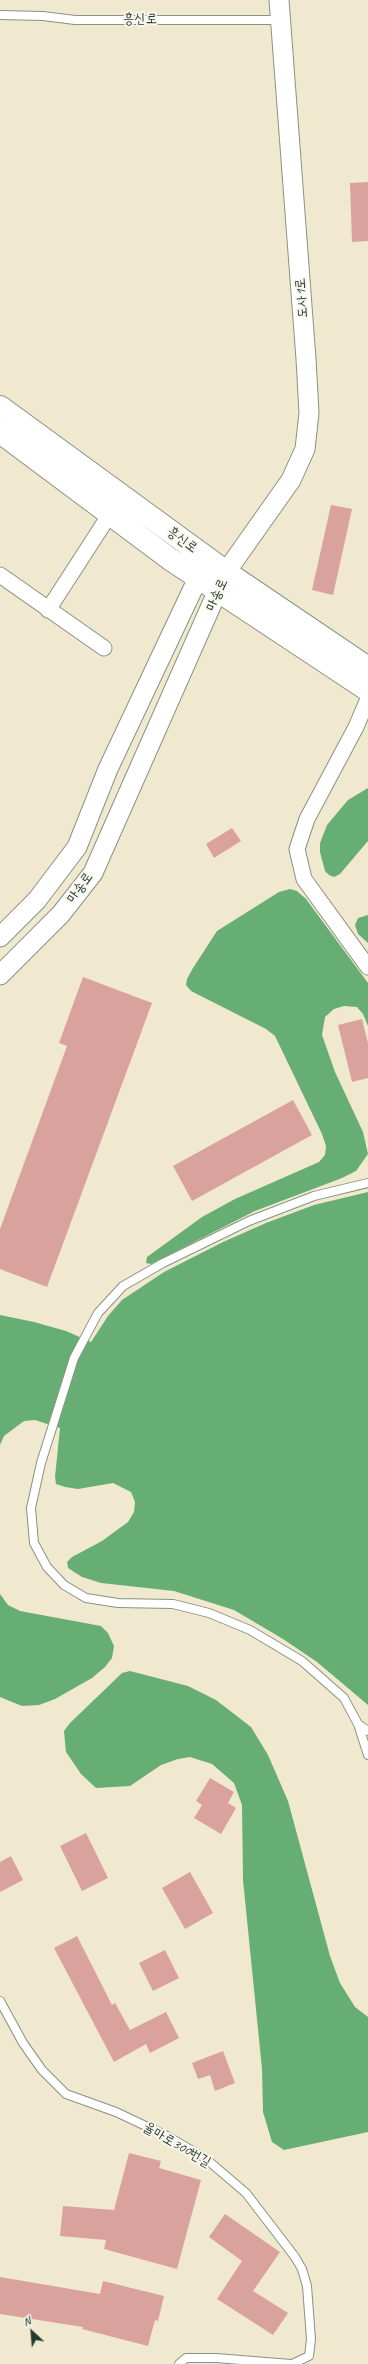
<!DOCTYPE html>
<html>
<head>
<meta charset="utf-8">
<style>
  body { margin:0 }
  #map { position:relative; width:368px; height:2364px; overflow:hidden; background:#f0e9cf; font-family:Caveat,sans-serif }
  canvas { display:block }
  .north { position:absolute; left:12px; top:2312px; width:40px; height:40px; -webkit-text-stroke:3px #fbf7ec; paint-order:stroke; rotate:334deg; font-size:11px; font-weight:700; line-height:16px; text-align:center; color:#1f3d34 }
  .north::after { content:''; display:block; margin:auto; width:14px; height:18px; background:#1f3d34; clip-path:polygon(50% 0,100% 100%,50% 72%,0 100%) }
</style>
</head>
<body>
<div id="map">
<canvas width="368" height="2364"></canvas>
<div class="north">N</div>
</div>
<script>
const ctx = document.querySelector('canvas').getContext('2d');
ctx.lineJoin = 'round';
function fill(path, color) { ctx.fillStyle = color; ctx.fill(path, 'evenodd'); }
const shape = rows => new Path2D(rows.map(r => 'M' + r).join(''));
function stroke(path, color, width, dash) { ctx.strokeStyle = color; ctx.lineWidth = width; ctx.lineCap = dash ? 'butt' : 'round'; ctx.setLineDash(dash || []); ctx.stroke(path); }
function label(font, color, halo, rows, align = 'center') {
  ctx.font = font + ' Caveat,"Poor Story",sans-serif'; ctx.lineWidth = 4; ctx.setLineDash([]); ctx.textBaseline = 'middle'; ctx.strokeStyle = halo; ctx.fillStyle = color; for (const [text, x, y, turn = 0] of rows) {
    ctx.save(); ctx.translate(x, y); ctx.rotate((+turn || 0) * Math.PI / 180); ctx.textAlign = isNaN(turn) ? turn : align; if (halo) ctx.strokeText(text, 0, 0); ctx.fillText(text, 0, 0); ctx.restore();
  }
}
fill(shape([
  [368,788,368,841,340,874,334,877,329,875,325,871,320,852,320,843,327,825,348,800],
  [290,889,297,891,306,899,368,983,368,1026,363,1014,357,1007,344,1006,334,1009,325,1017,322,1035,335,1072,363,1132,368,1154,356,1171,342,1178,255,1211,151,1264,146,1263,147,1257,202,1217,235,1199,319,1162,325,1155,326,1146,322,1134,275,1036,266,1029,191,991,186,985,187,979,193,968,217,931,279,892],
  [368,915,368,943,358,934,355,925,358,918],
  [368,1192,368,1705,317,1662,283,1639,234,1610,174,1591,101,1583,82,1577,68,1568,67,1562,72,1557,102,1541,128,1522,134,1512,135,1502,131,1492,113,1483,78,1489,65,1487,56,1484,55,1477,60,1428,35,1420,24,1421,4,1436,0,1445,0,1315,34,1322,66,1331,91,1342,108,1316,122,1300,164,1272,223,1242,266,1223,314,1205],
  [0,1594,8,1605,20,1611,101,1626,108,1633,114,1646,112,1658,105,1667,92,1678,55,1699,39,1705,22,1706,0,1697],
  [130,1671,188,1686,216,1700,251,1727,268,1755,288,1801,330,1956,340,1983,355,2007,368,2017,368,2132,284,2150,272,2142,263,2112,262,2069,243,1880,242,1805,234,1783,212,1764,190,1757,178,1759,161,1765,130,1786,96,1788,81,1774,66,1752,64,1731,70,1723,122,1673]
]), '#67ae74');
fill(shape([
  [368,182,368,241,352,242,350,183],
  [331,505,352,509,333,595,312,590],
  [232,828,241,841,214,858,206,844],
  [83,977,152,1003,47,1287,0,1269,0,1229,67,1046,59,1043],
  [362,1019,368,1043,368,1078,352,1082,338,1025],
  [293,1100,312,1135,192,1201,173,1166],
  [210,1778,234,1792,228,1803,236,1808,221,1834,194,1818,202,1805,196,1801],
  [86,1833,108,1878,82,1891,60,1846],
  [11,1856,23,1880,0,1892,0,1862],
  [190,1872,213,1913,185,1929,162,1888],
  [77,1936,112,2005,115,2003,130,2030,166,2012,179,2038,150,2053,146,2044,114,2062,54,1948],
  [165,1950,179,1978,153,1991,139,1963],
  [223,2051,235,2083,215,2091,210,2075,198,2079,192,2063],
  [129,2153,161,2161,159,2168,201,2180,177,2269,104,2249,106,2240,60,2236,63,2206,114,2210],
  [225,2214,280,2252,253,2291,288,2313,273,2335,217,2299,242,2261,209,2237],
  [0,2277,100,2294,103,2281,164,2296,158,2321,155,2320,148,2346,82,2329,83,2327,0,2314]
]), '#daa29d');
const service = shape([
  [0,15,43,16,75,20,280,20],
  [368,1183,314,1196,249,1221,163,1263,123,1286,98,1313,74,1358,41,1463,31,1508,34,1543,47,1567,64,1585,86,1598,118,1603,173,1604,209,1613,250,1630,302,1661,344,1698,358,1724,368,1755],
  [358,1724,368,1731],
  [0,2001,23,2043,42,2070,66,2094,116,2112,167,2136,205,2158,246,2193,295,2257,302,2269,307,2286,311,2339,309,2356,292,2364],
  [179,2364,186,2358,216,2358,291,2364]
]);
const minor = shape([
  [0,575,104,648],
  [48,610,110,514],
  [368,699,356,727,307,819,297,849,304,879,368,967]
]);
const tertiary = shape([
  [0,937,37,900,77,847,108,769,198,578,213,575],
  [0,975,61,914,93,873,226,572,291,480,305,449,309,413,306,359,279,0]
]);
const secondary = shape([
  [0,407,226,572,368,668],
  [0,432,170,559,368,690]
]);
stroke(service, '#889382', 10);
stroke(minor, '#889382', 17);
stroke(tertiary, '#889382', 21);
stroke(secondary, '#889382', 24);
stroke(service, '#fff', 8);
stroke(minor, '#fff', 15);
stroke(tertiary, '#fff', 19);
stroke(secondary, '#fff', 22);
label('14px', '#1f3d34', '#fbf7ec', [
  ["흥신로",140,19],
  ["도사1로",302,298,-94],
  ["흥신로",182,540,36],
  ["마송로",217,595,-66],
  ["마송로",80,888,-54],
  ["율마로300번길",177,2145,30]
]);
</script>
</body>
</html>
